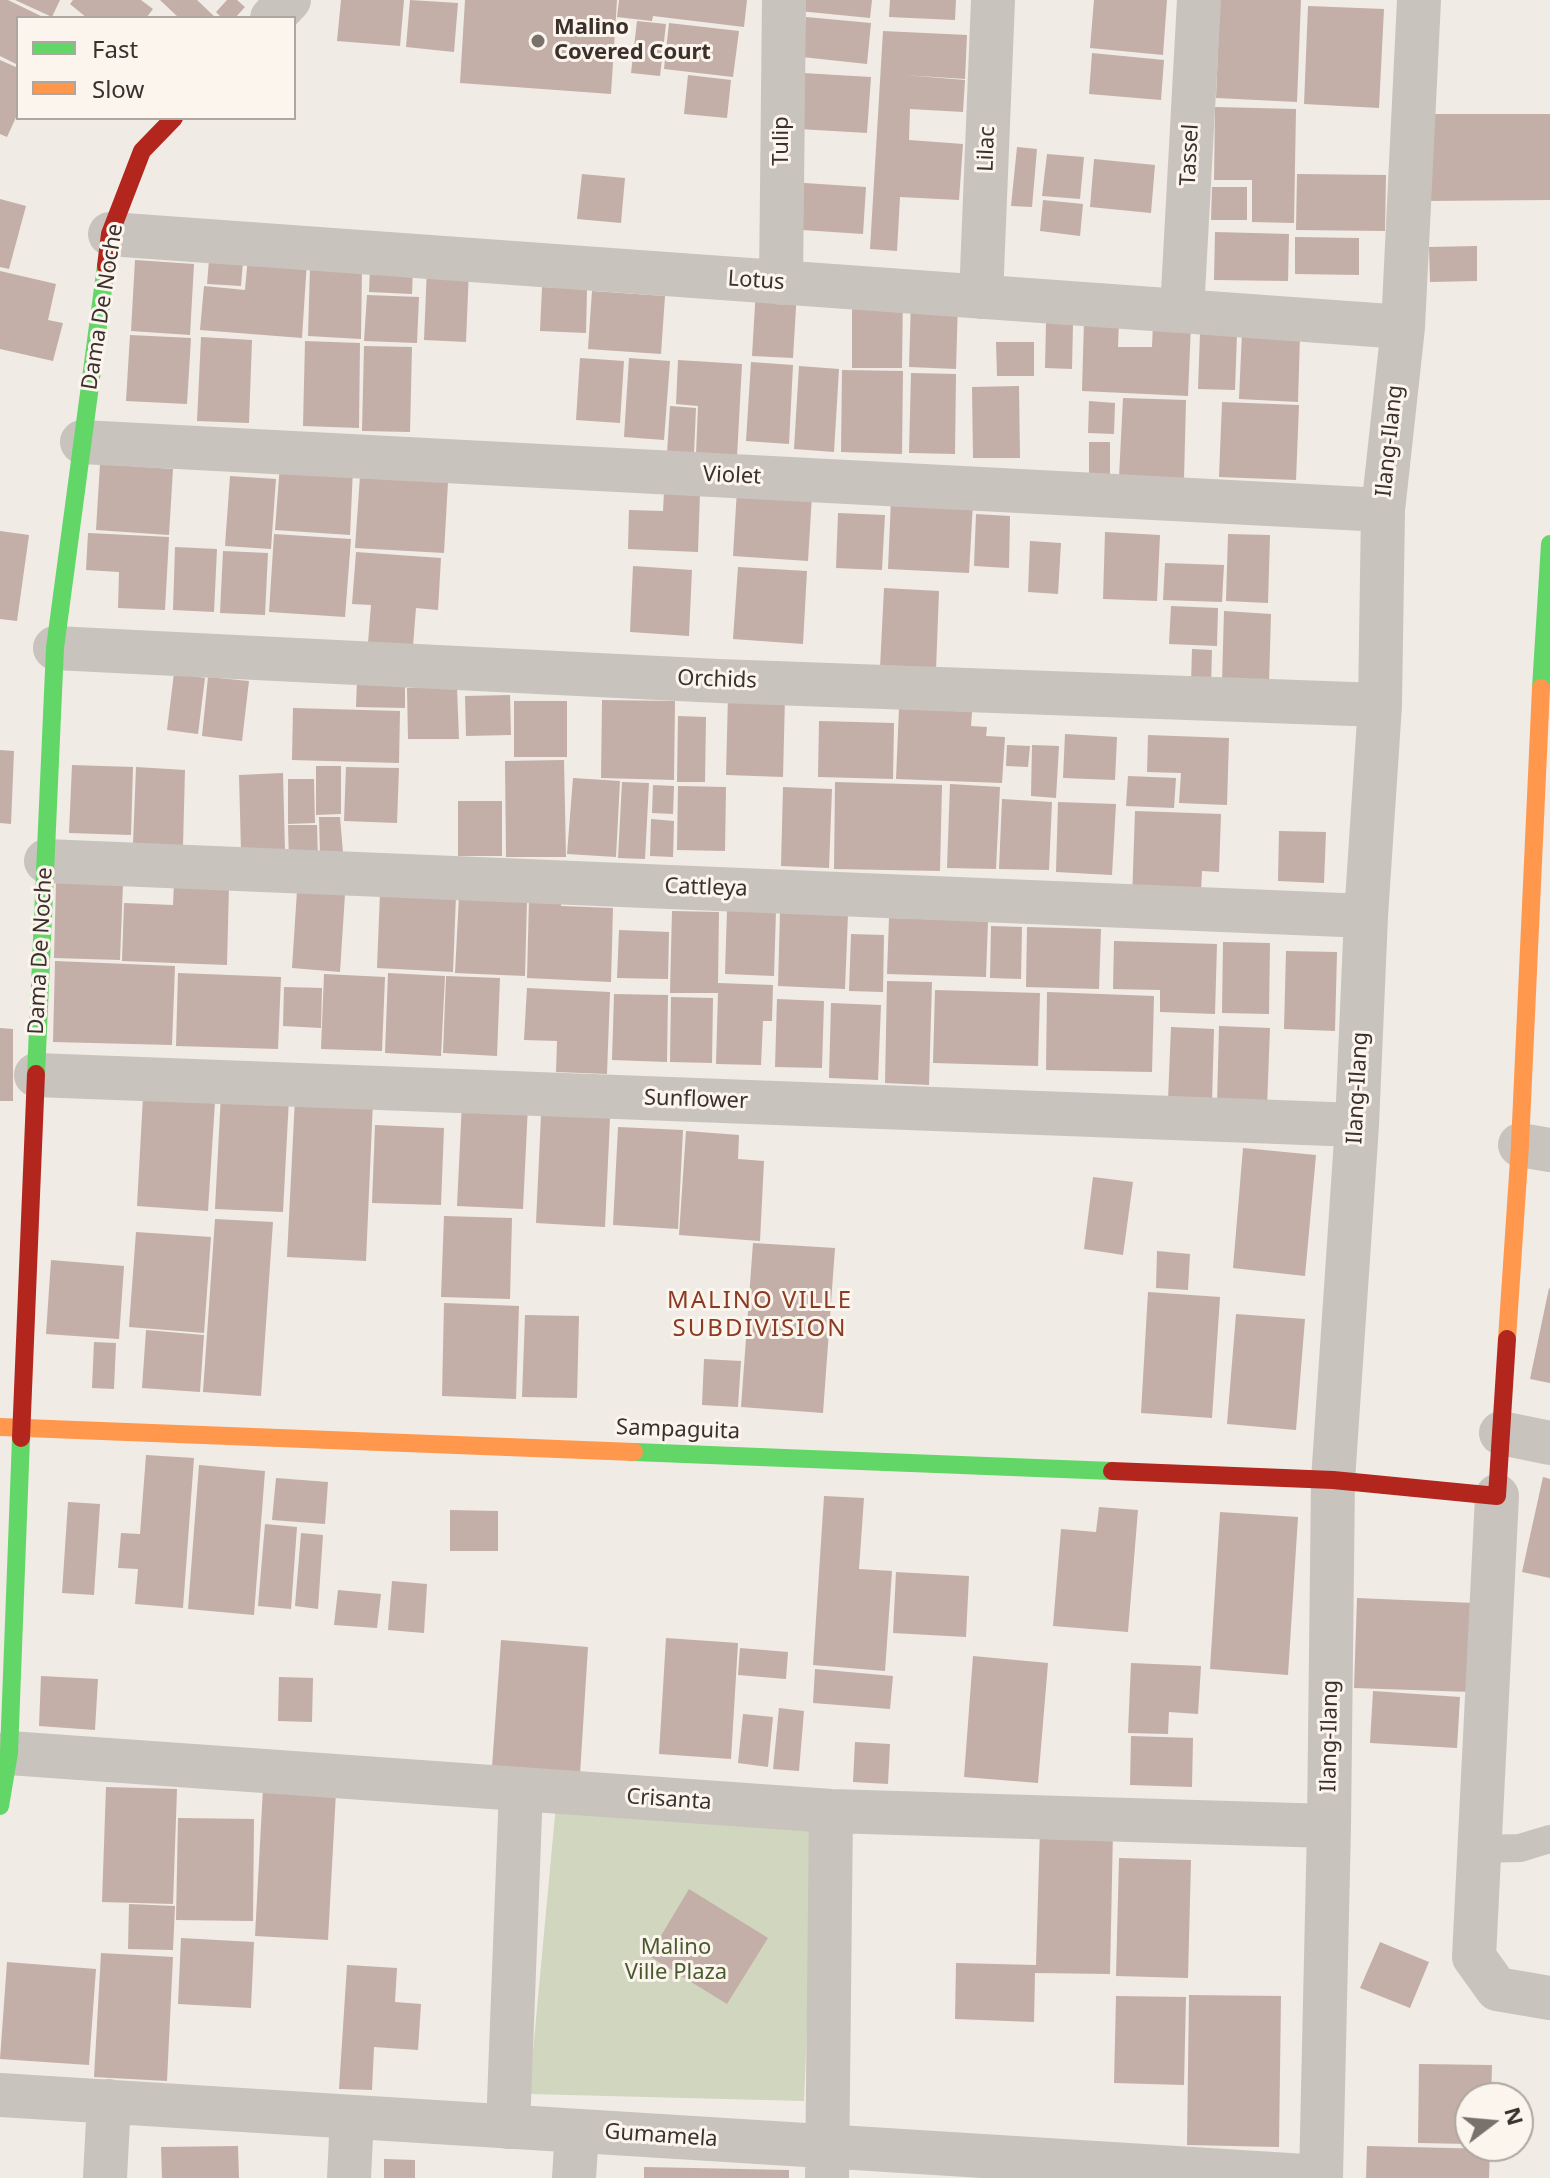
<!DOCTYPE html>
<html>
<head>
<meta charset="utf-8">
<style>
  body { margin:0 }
  #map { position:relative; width:1550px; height:2178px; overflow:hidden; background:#f0ebe5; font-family:"Noto Sans",sans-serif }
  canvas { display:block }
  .legend { position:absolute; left:16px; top:16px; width:280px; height:104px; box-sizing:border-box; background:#fbf5ee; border:2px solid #aea6a0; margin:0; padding:10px 14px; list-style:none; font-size:24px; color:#3b302b }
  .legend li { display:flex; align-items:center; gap:16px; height:40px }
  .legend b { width:40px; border:2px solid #aea6a0 }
  .north { position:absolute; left:1454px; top:2082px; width:80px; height:80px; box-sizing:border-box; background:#fbf5ee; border:2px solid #aea6a0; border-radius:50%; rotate:74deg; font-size:22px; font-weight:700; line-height:32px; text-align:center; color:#3b302b }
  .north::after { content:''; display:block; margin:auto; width:28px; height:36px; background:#7a716c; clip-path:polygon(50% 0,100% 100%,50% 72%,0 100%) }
</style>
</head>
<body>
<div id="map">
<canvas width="1550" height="2178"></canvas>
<ul class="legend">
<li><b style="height:10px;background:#63d668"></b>Fast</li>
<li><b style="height:10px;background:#ff974d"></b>Slow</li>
</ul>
<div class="north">N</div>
</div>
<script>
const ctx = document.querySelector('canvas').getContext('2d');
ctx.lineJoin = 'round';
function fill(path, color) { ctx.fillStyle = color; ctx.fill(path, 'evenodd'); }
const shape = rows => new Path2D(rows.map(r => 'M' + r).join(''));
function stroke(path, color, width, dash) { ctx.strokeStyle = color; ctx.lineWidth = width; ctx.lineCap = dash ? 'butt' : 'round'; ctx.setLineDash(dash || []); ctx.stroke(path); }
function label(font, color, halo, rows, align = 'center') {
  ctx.font = font + ' "Noto Sans",sans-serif'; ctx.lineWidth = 6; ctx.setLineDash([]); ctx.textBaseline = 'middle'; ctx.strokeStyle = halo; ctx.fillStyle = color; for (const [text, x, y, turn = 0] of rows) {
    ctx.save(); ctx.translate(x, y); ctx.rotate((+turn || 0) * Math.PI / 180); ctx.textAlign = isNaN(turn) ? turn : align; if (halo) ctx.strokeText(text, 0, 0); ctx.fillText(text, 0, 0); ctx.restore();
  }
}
fill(shape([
  [557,1794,816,1807,804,2101,529,2094]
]), '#d1d6bf');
fill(shape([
  [0,0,8,0,45,18,18,18,18,65,0,56],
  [15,0,60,0,52,17],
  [73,0,141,0,153,9,146,18,87,18,70,4],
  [160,0,197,0,216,18,179,18],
  [227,0,237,0,245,7,235,18,222,18,216,12],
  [341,0,404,0,400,46,337,41],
  [410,0,458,3,454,52,406,47],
  [465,0,617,0,611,94,460,83],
  [619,0,747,0,744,27,653,16,652,21,617,17],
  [800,0,872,0,870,18,799,11],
  [890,0,956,0,955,20,889,17],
  [1094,0,1167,0,1163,55,1090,48],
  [1220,0,1301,0,1297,102,1216,98],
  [1308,6,1384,9,1379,108,1304,104],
  [806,17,871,23,867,64,802,57],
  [637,21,666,24,660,76,631,73],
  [669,23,739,31,733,77,664,69],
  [883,31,967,35,965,79,904,75,965,80,963,112,910,109,909,140,963,144,959,200,900,197,897,251,870,249],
  [1092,53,1164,60,1161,100,1089,94],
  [0,60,18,68,18,113,7,137,0,134],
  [803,73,871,77,867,133,799,129],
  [688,75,731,80,727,118,684,114],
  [1215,107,1296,109,1294,223,1252,222,1252,180,1214,180],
  [1425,114,1550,114,1550,200,1426,201],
  [1017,147,1037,149,1032,207,1011,206],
  [1047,154,1084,157,1080,199,1042,196],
  [1094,159,1155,165,1151,213,1090,207],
  [582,174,625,178,621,223,577,219],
  [1297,174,1386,175,1385,231,1296,230],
  [789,182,866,187,863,234,787,229],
  [1212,187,1247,187,1247,220,1211,220],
  [0,199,26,206,9,269,0,267],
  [1043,200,1083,204,1080,236,1040,231],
  [1215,232,1289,234,1288,281,1214,280],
  [1295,237,1359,238,1359,275,1295,274],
  [1477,246,1477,281,1430,282,1429,247],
  [248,256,307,261,302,338,200,330,204,286,245,290],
  [135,260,194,264,190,335,131,331],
  [209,260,243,262,241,286,207,284],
  [310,267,362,268,361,339,308,336],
  [427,267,469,269,466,342,424,340],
  [370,268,413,269,412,294,369,292],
  [0,271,56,284,48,320,63,323,53,361,0,349],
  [542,287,587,289,586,333,540,331],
  [756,288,797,291,793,358,752,356],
  [592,291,665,296,661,354,588,349],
  [852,291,903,292,902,368,852,368],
  [367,295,419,297,417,343,364,341],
  [911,300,958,301,956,369,909,367],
  [1084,320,1119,321,1118,347,1152,347,1153,323,1191,324,1188,396,1082,391],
  [1046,322,1073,323,1072,369,1045,368],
  [1242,332,1300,335,1298,402,1239,399],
  [1200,333,1237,334,1235,390,1198,389],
  [130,335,191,338,187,404,126,401],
  [201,337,252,340,249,423,197,421],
  [305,341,360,343,359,428,303,426],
  [996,342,1034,342,1034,376,997,376],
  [364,346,412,347,410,432,362,431],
  [580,358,624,361,620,423,576,420],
  [629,358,670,361,664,440,624,437],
  [678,360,742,364,737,457,696,454,698,406,676,404],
  [751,362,793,365,789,444,746,441],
  [799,366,839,369,834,452,794,449],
  [842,370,903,371,902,454,841,452],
  [911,373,956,374,955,454,909,453],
  [1019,386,1020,458,973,458,972,387],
  [1123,398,1186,400,1184,479,1119,477],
  [1089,401,1115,403,1114,434,1088,433],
  [1222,402,1299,405,1296,480,1219,477],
  [670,406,696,408,694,454,667,453],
  [1089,442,1110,442,1110,478,1089,477],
  [100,464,173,469,169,535,96,530],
  [280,464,353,469,350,535,275,530],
  [230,476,276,479,271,549,225,546],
  [360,476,448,482,444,553,355,548],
  [737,489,812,495,808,561,733,556],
  [664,492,700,493,698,552,628,549,629,510,663,511],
  [891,499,973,503,969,573,888,569],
  [838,513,885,515,882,570,836,568],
  [976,514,1010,516,1009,568,974,566],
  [0,531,29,535,17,621,0,619],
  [1105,532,1160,535,1157,601,1103,599],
  [88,533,169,537,165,610,118,608,119,572,86,570],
  [274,534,351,539,345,617,269,612],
  [1228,534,1270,535,1268,603,1226,601],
  [1030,541,1061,543,1058,594,1028,592],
  [175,547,217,549,214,612,173,610],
  [223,551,268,553,265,615,220,613],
  [356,552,441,558,438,610,416,608,413,646,368,643,371,605,352,604],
  [1165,563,1224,565,1222,602,1163,600],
  [633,566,692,570,689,636,630,632],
  [738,567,807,571,803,644,733,639],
  [884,588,939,591,936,670,880,668],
  [1171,606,1218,608,1217,646,1169,644],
  [1224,611,1271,614,1269,684,1222,682],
  [1192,649,1212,650,1211,686,1191,685],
  [174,673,205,678,198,734,167,730],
  [208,677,249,681,242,741,202,736],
  [357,679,405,681,405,708,356,707],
  [457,687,459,739,408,739,407,688],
  [510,695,511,735,466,736,465,696],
  [728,695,785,697,783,777,726,775],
  [602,700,675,701,674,780,601,778],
  [514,701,567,701,567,757,514,757],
  [293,708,400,711,399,763,292,760],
  [899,708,972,712,971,726,987,727,986,736,1005,737,1002,783,896,779],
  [678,716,706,717,705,782,677,782],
  [819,721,894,723,893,779,818,777],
  [1065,734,1117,737,1115,780,1063,778],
  [1148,735,1229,738,1227,805,1179,803,1181,773,1147,772],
  [1007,745,1030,746,1028,767,1006,766],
  [1032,745,1059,746,1056,798,1031,796],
  [0,750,14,751,11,824,0,823],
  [564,760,566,857,506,857,505,761],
  [72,765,133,767,131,835,69,833],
  [316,766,341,766,341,814,316,815],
  [136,767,185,770,183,846,133,844],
  [346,767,399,768,397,823,344,821],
  [283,773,285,851,241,852,239,775],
  [1128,776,1176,778,1174,808,1126,806],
  [573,778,620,781,616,857,567,854],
  [288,779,314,779,315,823,288,824],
  [622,782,649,783,645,859,618,858],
  [835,782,942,785,940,871,834,869],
  [950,784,1000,787,996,869,947,868],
  [653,785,674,786,673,814,652,813],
  [678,786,726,787,725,851,677,850],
  [783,787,832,789,829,868,781,866],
  [1002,799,1052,802,1049,870,999,869],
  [458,801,502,801,502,856,458,856],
  [1058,802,1116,804,1112,875,1056,872],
  [1135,811,1221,814,1219,872,1202,871,1201,892,1132,901],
  [319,817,340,817,343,853,320,854],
  [651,819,674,821,673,857,650,856],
  [288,825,317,825,318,861,289,862],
  [1279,831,1326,832,1324,883,1278,881],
  [56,882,123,884,120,960,54,958],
  [174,883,229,885,227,965,122,961,124,903,173,905],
  [297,891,345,894,340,972,292,968],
  [380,893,456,896,453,972,377,968],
  [459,896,527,900,525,976,455,973],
  [529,899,561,900,561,906,613,908,611,982,527,978],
  [727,910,776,911,774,976,725,974],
  [672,911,719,912,718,983,773,985,772,1021,763,1021,761,1065,716,1064,718,993,670,993],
  [780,911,848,914,845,989,778,986],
  [889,918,988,921,986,977,887,974],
  [991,926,1022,927,1021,979,990,978],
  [1027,927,1101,929,1099,989,1026,987],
  [619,930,669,932,668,979,617,978],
  [851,934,884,935,883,992,849,991],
  [1114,941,1217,944,1215,1014,1160,1012,1160,990,1113,989],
  [1223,942,1270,943,1269,1014,1222,1013],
  [1286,951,1337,952,1335,1031,1284,1029],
  [55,961,175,966,172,1045,53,1042],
  [178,973,281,977,278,1049,176,1046],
  [388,973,445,976,441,1056,385,1053],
  [324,974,385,977,382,1051,321,1049],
  [446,976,500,978,497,1056,443,1053],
  [887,981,932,982,929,1085,885,1083],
  [284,987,322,988,321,1028,283,1026],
  [527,988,610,992,607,1074,556,1072,557,1041,524,1040],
  [935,990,1040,993,1038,1066,933,1063],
  [1047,992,1154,996,1152,1072,1046,1070],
  [614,994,668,995,667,1062,612,1060],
  [671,997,713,998,712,1063,670,1062],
  [777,999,824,1001,822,1068,775,1067],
  [831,1003,881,1005,878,1080,829,1078],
  [1219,1026,1270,1028,1267,1107,1217,1105],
  [1171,1027,1214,1029,1212,1103,1168,1100],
  [0,1028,13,1029,13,1101,0,1101],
  [221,1094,289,1098,283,1212,215,1209],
  [143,1097,215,1102,208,1211,137,1206],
  [295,1098,373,1101,366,1261,287,1257],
  [462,1102,528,1105,523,1209,457,1206],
  [541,1115,610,1118,605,1227,536,1223],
  [375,1125,444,1128,441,1205,372,1203],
  [618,1127,683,1130,678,1229,613,1225],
  [686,1131,739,1135,738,1159,764,1161,760,1241,679,1235],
  [1243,1148,1316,1155,1305,1276,1233,1268],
  [1093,1177,1133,1182,1123,1255,1084,1249],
  [444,1216,512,1218,510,1299,441,1297],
  [215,1219,273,1222,261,1396,203,1392],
  [136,1232,211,1237,204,1333,129,1327],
  [753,1243,835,1248,823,1413,741,1407],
  [1157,1251,1190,1254,1188,1290,1156,1288],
  [51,1260,124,1266,119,1339,46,1334],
  [1549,1288,1550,1289,1550,1383,1530,1379],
  [1148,1292,1220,1297,1212,1418,1141,1413],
  [444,1303,519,1306,516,1399,442,1396],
  [1236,1314,1305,1319,1296,1430,1227,1424],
  [525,1315,579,1316,577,1398,522,1397],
  [146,1330,204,1335,200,1392,142,1388],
  [94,1342,116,1343,114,1389,92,1388],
  [704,1359,741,1361,738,1407,702,1405],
  [146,1455,194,1458,183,1608,135,1604,138,1569,118,1568,121,1533,140,1534],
  [199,1465,265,1471,254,1615,188,1609],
  [1543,1477,1550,1479,1550,1578,1522,1572],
  [276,1478,328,1482,325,1524,272,1520],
  [824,1496,864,1498,859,1569,892,1571,885,1671,813,1665],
  [68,1502,100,1504,94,1595,62,1593],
  [1099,1507,1138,1510,1128,1632,1053,1626,1061,1529,1096,1532],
  [450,1510,498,1511,498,1551,450,1551],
  [1220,1512,1298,1517,1288,1675,1210,1669],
  [265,1524,297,1527,291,1609,258,1606],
  [301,1533,323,1535,318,1609,295,1606],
  [896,1572,969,1576,966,1637,893,1633],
  [392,1581,427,1584,424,1633,388,1630],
  [338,1590,381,1594,377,1628,334,1625],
  [1357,1598,1474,1603,1471,1692,1354,1688],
  [666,1638,738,1643,731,1759,659,1754],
  [501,1640,588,1647,580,1774,492,1767],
  [740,1648,788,1652,786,1679,738,1675],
  [973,1656,1048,1663,1038,1783,964,1777],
  [1131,1663,1201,1666,1198,1714,1169,1712,1168,1734,1128,1733],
  [815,1669,893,1676,890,1709,813,1703],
  [41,1676,98,1679,95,1730,39,1726],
  [279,1677,313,1678,312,1722,278,1721],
  [1373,1691,1460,1697,1457,1748,1370,1743],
  [779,1708,804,1711,799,1771,773,1769],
  [743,1714,773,1717,768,1767,738,1763],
  [1131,1736,1193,1738,1192,1787,1130,1785],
  [855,1742,890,1744,888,1784,853,1782],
  [106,1787,177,1789,173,1904,102,1902],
  [263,1788,336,1792,328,1940,255,1936],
  [178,1818,254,1819,253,1921,176,1920],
  [1040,1828,1113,1831,1110,1974,1035,1973,1034,2022,955,2019,956,1963,1036,1965],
  [1119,1858,1191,1860,1188,1978,1116,1976],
  [689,1889,768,1938,727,2004,649,1956],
  [129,1904,175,1906,173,1950,128,1949],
  [181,1938,254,1942,251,2008,178,2004],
  [1380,1942,1429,1962,1410,2008,1360,1988],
  [101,1953,173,1957,167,2081,94,2077],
  [7,1962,96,1969,89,2065,0,2059],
  [347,1965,397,1968,395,2002,421,2004,418,2050,374,2047,372,2090,339,2089],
  [1189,1995,1281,1996,1279,2147,1187,2145],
  [1116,1996,1186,1997,1184,2085,1114,2083],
  [1419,2064,1492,2065,1491,2098,1470,2098,1470,2144,1418,2143],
  [238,2146,239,2178,162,2178,161,2147],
  [1367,2146,1490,2149,1489,2178,1366,2178],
  [384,2159,415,2160,415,2178,384,2178],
  [644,2167,789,2170,789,2178,644,2178]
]), '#c3afa7');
stroke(shape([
  [1478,1849,1520,1848,1550,1839]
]), '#c9c3be', 28);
stroke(shape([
  [272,18,289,0],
  [110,234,1403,327],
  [781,283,784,0],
  [981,297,993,0],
  [1182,311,1199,0],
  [82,442,1383,510],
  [55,648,719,681,1380,705],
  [46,861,1366,916],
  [36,1075,1357,1125],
  [1520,1145,1550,1150],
  [1501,1433,1550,1443],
  [1497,1496,1474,1957,1497,1989,1550,1998],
  [9,1753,831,1811,1329,1826],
  [0,2095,1321,2177],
  [508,2127,521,1789],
  [105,2178,109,2101],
  [349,2178,352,2117],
  [574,2178,577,2131],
  [827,2178,831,1811],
  [1321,2178,1329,1826,1333,1480,1357,1125,1366,916,1380,705,1383,510,1403,327,1419,0]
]), '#c9c3be', 44);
stroke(shape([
  [1541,688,1550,544],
  [36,1074,55,648,106,266],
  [634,1452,1112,1471],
  [0,1806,9,1753,21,1438]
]), '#63d668', 18);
stroke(shape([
  [1507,1339,1520,1145,1541,688],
  [0,1427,634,1452]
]), '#ff974d', 18);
stroke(shape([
  [106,266,110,234,142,151,174,118],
  [21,1438,36,1074],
  [1112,1471,1333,1480,1497,1496,1507,1339]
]), '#b3261e', 18);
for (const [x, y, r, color] of [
  [538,41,8,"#7a716c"]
]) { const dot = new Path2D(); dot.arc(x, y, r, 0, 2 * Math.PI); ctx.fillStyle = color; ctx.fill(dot); stroke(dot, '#fbf5ee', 3); }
label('bold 22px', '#3b302b', '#fbf5ee', [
  ["Malino",554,28],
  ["Covered Court",554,53]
], 'left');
label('22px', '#3b302b', '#fbf5ee', [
  ["Tulip",782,141,-90],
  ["Lilac",987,149,-88],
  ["Tassel",1190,155,-87],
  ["Lotus",756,281,4],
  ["Dama De Noche",103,307,-81],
  ["Ilang-Ilang",1390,441,-84],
  ["Violet",732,476,3],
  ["Orchids",717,680,2],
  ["Cattleya",706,888,2],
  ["Dama De Noche",41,951,-87],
  ["Ilang-Ilang",1358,1088,-87],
  ["Sunflower",696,1100,2],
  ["Sampaguita",678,1430,2],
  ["Ilang-Ilang",1330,1736,-89],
  ["Crisanta",669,1800,4],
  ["Gumamela",661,2136,4]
]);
label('22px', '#4a5a2e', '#fbf5ee', [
  ["Malino",676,1948],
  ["Ville Plaza",676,1973]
]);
ctx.letterSpacing = '2px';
label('24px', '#8c3b22', '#fbf5ee', [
  ["MALINO VILLE",760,1301],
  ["SUBDIVISION",760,1329]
]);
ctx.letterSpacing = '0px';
</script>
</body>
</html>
